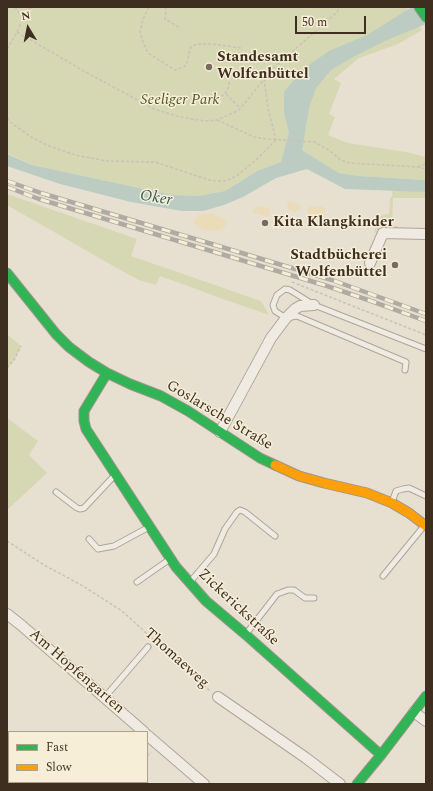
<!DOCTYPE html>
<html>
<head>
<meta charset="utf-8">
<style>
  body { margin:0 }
  #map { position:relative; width:433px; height:791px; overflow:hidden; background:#e7e0d1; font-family:Spectral,serif }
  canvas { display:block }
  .frame { position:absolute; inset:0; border:8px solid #3d2e20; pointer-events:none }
  .legend { position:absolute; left:8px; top:731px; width:140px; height:52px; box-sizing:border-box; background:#f7eed8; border:1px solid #ada18e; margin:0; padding:5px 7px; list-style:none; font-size:12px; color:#3d2e20 }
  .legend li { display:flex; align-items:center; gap:8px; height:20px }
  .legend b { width:20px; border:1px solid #ada18e }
  .north { position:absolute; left:8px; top:8px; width:40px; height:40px; -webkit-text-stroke:3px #f7eed8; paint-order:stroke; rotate:350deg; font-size:11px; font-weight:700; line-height:16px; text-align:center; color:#3d2e20 }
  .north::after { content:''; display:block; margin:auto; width:14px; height:18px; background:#3d2e20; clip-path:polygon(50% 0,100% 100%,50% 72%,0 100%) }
  .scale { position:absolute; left:295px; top:16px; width:71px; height:18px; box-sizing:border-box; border:2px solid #3d2e20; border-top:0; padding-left:5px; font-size:12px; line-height:14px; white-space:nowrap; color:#3d2e20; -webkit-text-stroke:3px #f7eed8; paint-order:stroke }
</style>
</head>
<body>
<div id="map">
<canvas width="433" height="791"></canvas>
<div class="frame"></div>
<ul class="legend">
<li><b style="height:5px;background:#30b455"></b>Fast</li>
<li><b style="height:5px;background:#ff9f0a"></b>Slow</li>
</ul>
<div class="north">N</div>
<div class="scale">50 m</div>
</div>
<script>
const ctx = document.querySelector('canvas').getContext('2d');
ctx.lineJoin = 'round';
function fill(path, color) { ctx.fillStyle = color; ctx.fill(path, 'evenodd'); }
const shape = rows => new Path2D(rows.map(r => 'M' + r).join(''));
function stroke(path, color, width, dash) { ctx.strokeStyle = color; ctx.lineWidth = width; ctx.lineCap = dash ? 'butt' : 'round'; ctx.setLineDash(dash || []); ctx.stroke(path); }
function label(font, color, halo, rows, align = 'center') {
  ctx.font = font + ' Spectral,serif'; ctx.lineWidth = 3; ctx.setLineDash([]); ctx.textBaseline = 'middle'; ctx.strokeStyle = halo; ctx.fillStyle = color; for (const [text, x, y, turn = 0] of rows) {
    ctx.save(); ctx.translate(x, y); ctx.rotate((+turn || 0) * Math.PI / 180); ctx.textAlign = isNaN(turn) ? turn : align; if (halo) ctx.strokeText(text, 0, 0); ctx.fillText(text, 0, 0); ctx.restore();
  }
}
fill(shape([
  [7,7,406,7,422,30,398,44,359,58,334,79,341,83,329,114,335,117,328,135,348,143,406,152,426,157,426,180,359,176,339,173,302,150,281,162,259,170,225,191,198,196,172,195,32,165,7,153],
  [393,181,426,182,426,198,393,198,392,226,398,226,398,230,378,229,374,234,377,218,383,215,389,214,390,198,392,197],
  [7,194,137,239,131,256,261,301,269,315,226,300,160,276,156,285,139,280,122,271,7,205],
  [7,334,21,346,14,360,7,368],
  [7,418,38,441,29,455,47,473,7,510]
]), '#d6d7b3');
fill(shape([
  [287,201,299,204,301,208,295,212,288,210],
  [256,206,262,206,270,209,269,217,252,212],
  [313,206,317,207,321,206,326,209,323,218,307,215,307,208],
  [211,213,219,216,227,222,226,226,220,230,203,230,194,223,197,215]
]), '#eadcb9');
fill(shape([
  [412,7,426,7,426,24,387,40,353,57,331,70,316,88,309,108,302,150,339,173,359,176,426,180,426,192,345,189,307,169,276,178,243,197,224,205,203,211,182,211,131,202,60,184,7,166,7,154,32,165,172,195,198,196,225,191,259,170,281,162,289,133,284,113,284,92,303,69,329,51,367,35]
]), '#bcccc2');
const lane = shape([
  [405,370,406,362,297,316,286,318,275,311,273,305,277,295,285,289,290,290,314,305,426,349],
  [56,492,77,508,80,509,84,508,115,475],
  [392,502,396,491,403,489,409,488,426,496],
  [89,539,98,549,114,546,149,527],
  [383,576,424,526],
  [137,582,170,559],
  [190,582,214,554,225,529,237,512,240,510,245,512,275,536],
  [246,634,277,594,280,593,288,590,294,590,305,598,314,598],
  [105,697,148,647]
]);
const street = shape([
  [370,263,383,233,426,234],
  [220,432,271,338,286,318,295,309,300,306,314,305],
  [7,614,21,625,144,732],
  [218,697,306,758,340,784],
  [414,712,426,721],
  [147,735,204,784]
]);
const fast = shape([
  [419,7,426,17],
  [7,273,56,334,69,347,89,362,107,373,130,384,161,396,188,411,260,458,275,465],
  [107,373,84,411,84,421,86,429,176,567,206,601,245,634,381,755],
  [357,784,381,755,426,696]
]);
const slow = shape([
  [275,465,299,476,324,483,367,493,392,503,409,513,426,526]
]);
stroke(lane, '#ada599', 7);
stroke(street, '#ada599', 12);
stroke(fast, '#9c958a', 11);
stroke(slow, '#9c958a', 11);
stroke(shape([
  [15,7,23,18],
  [149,7,143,19,140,32,143,42,148,53,175,70,184,67,187,63,189,53,191,47,197,44,212,44,241,48],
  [165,7,166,10,165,19,180,28],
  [17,32,82,70,154,109,180,117,205,121,217,120,239,110,249,98,272,69,309,37,336,13,340,7],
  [7,49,17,32,23,18,31,7],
  [264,79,268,108,276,140],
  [226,94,240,108],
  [211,97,220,97,225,94,229,86,229,80],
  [7,118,10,122,31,137,49,146,75,155,107,161,155,162,209,180,217,181,226,181,238,175,257,159,276,140],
  [217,120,254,137,266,139,315,142,330,151,341,160,349,163,418,167,426,169],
  [418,167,426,164],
  [292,282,426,335],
  [7,368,14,360,21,346],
  [7,541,44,565,83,586,122,611,210,691],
  [147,756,151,752],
  [116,784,119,782]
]), '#c8c2b9', 1.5, [3, 2]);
stroke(lane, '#efebe3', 5);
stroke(street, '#efebe3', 10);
stroke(fast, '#30b455', 9);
stroke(slow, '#ff9f0a', 9);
const rail = shape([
  [7,181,41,193,332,280,426,314],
  [7,187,39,199,327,286,371,301,426,321]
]);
stroke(rail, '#afaaa2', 4.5);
stroke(rail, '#f7eed8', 3, [9]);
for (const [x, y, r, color] of [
  [209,67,4,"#786c5e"],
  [265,223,4,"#786c5e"],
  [395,265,4,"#786c5e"]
]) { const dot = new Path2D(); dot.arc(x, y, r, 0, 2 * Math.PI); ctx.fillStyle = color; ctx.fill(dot); stroke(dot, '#f7eed8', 1.5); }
label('bold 15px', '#3d2e20', '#f7eed8', [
  ["Standesamt",217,58],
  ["Wolfenbüttel",217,75],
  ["Kita Klangkinder",273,223],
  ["Stadtbücherei",387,256,"right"],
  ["Wolfenbüttel",387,273,"right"]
], 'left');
label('italic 15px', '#4d5a26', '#f7eed8', [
  ["Seeliger Park",180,101]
]);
label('15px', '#3d2e20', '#f7eed8', [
  ["Goslarsche Straße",219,416,31],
  ["Zickerickstraße",238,608,43],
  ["Thomaeweg",176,659,42],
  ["Am Hopfengarten",76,672,41]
]);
label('italic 16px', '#2f5d5a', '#f7eed8', [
  ["Oker",156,199,9]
]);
</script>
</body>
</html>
